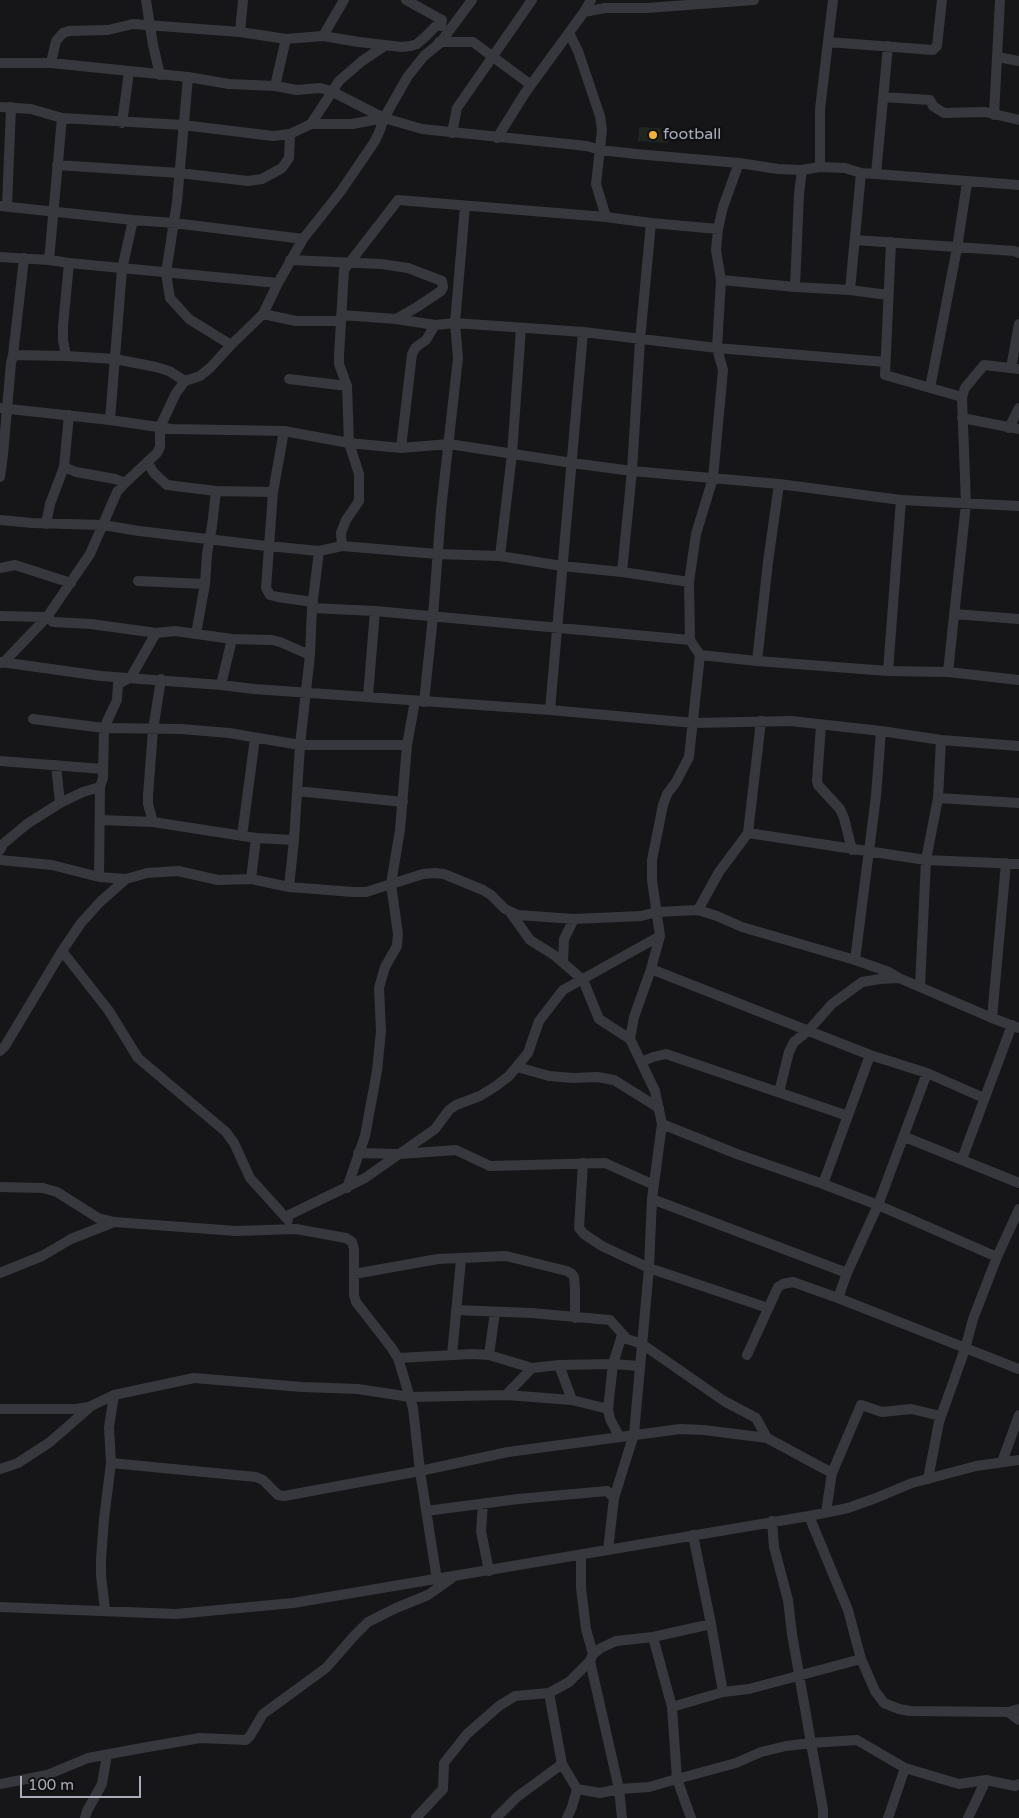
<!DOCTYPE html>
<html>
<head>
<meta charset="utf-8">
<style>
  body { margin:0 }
  #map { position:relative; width:1019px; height:1818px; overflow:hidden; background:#161618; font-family:"Varela Round",sans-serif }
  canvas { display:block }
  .scale { position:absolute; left:20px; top:1776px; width:121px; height:22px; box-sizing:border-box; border:2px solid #a8adb8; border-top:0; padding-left:6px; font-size:15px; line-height:18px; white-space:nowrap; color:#a8adb8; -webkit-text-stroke:4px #111113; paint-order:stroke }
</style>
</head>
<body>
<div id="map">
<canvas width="1019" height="1818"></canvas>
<div class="scale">100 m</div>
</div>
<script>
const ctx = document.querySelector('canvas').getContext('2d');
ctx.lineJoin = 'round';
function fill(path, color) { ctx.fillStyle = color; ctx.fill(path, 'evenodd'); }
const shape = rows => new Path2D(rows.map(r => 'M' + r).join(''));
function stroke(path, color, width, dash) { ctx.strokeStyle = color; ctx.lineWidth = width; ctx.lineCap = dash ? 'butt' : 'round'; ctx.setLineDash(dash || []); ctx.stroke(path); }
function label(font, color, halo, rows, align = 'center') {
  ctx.font = font + ' "Varela Round",sans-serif'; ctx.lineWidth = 5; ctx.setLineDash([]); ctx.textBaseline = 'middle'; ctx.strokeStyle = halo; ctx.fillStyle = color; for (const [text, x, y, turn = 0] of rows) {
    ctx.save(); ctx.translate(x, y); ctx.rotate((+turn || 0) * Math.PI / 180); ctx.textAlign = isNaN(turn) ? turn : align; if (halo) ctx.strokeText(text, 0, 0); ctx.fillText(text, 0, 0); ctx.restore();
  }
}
fill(shape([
  [639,127,669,129,668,143,638,141]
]), '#1e261f');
stroke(shape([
  [146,0,153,45,160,75],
  [406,0,442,20,441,26],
  [584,12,591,0],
  [240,32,243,0],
  [569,33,578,51,600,116,602,130,596,184,606,217],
  [323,36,344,0],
  [439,42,473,42,531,85],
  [828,42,933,50,937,46,942,0],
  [998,57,1019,61],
  [0,63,51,63,188,77,229,84,275,86,286,39,323,36,359,42,402,47,411,46,417,44,426,36,442,20],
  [51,63,56,41,63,33,69,31,108,30,133,24,240,32,286,39],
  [188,77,177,202,166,273,170,298,189,319,231,345],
  [883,97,930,100,933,106,944,113,985,112,1019,120],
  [0,107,31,109,62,118,183,125,273,136,290,134,311,124,352,124,384,118,422,129,587,146,600,150,636,154,739,163,778,169,802,170,820,167,845,168,861,173,876,174,1019,185],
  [994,115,1000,0],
  [384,118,408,76,424,56,440,43,472,0],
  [122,123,129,72],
  [311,124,339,81,362,61,386,45],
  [452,133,457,108,532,0],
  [497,138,525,93,584,12,605,8,647,8,754,0],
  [739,163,723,207,718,229,716,250,721,280,717,348,723,370,722,381,713,478,696,534,689,582,690,640,700,655,757,661,888,671,948,672,1019,680],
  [57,165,179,173,248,181,262,179,282,168,289,158,290,134],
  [820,167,820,109,833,0],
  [876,174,888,46],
  [0,206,133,220,174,223,303,239],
  [7,206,11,107],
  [855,240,1014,251,1019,253],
  [891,242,885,375,962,397],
  [0,257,49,260,69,263,63,326,63,340,66,356],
  [49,260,62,118],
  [290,260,381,264,408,268,442,281,443,287,441,291,417,307,396,319],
  [69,263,278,283],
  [721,280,795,287,850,290,888,295],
  [795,287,799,194,802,170],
  [850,290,861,173],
  [263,314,296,321,340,321],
  [341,315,396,319,435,325,455,323,583,332,717,348,885,362],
  [13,355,66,356,115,359,156,367,169,371,185,381],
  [1011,368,1019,324],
  [289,379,347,386],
  [930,388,957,248,967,183],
  [0,408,110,420,172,429,284,431,349,443,401,448,449,444,572,463,632,471,779,484,901,500,1019,506],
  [962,418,1019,429],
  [110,420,122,269,133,220],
  [1009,428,1019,408],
  [284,431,273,492,266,588,270,595,278,597,313,602],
  [401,448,412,354,416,347,426,340,435,325],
  [147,462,154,473,167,485,216,491,212,526,207,554,205,584,196,634],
  [64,467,76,472,115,479,125,483],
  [0,477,3,455,11,363,13,355,24,258],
  [216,491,273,492],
  [0,520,32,523,103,525,139,531,258,545,319,551,342,546,437,554,500,556,562,566,622,572,689,582],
  [46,524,50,504,64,467,69,415],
  [342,546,341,533,346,520,359,501,359,474,349,443,347,386,339,364,339,356,344,270,398,200,606,217,651,223,718,229],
  [319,551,312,608,375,611,690,640],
  [500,556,512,454,521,328],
  [0,568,15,565,71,583],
  [622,572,632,471,640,340,651,223],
  [138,581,205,584],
  [954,614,1019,619],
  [0,616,47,617,53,622,91,624,156,633],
  [232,639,221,685,254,689,550,710,694,723,791,721,881,731,941,740,1019,746],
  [757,661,768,562,779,484],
  [1,662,101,676,221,685],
  [0,663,4,662,47,617,90,554,117,492,125,483,157,453,160,447,160,427,176,393,185,381,200,376,210,368,231,345,263,314,278,283,303,239,341,191,375,141,380,130,384,118,331,91,320,88,297,90,275,86],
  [888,671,901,500],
  [948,672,966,504,962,397,965,388,984,365,1019,369],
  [368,696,375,611],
  [424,702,433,616,441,510,458,358,455,323,465,206],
  [550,710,583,332],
  [33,719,104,728,181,729,229,733,300,745,407,745],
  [821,725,817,781,818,785,840,809,844,818,852,850],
  [0,761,103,769],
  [56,765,60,803],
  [297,791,403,802],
  [938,798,1019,803],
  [100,820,153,822,256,838,294,840],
  [153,822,148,804,148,795,153,730,161,679],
  [748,833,926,860,1019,864],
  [242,836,255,738],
  [0,850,3,844,27,824,60,803,83,792,100,787,103,778,104,728,117,700,118,684,131,677,156,633,175,631,232,639,272,640,280,642,310,655],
  [0,860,52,865,99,877,126,879,147,873,178,871,218,880,251,879,289,887,353,892,366,892,423,874,435,873,444,874,483,890,491,895,505,909,518,915,574,919,641,916,657,912,698,910,717,916,742,927,855,960,889,972,899,978,992,1018,1019,1028],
  [99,877,100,787],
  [251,879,256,838],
  [289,887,294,840,300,745,310,655,312,608],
  [698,910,719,872,748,833,761,721],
  [510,912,530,940,554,955,583,980,599,1019,630,1039],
  [62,951,109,1011,138,1058,226,1132,234,1143,250,1178,288,1220],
  [855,960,876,796,881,731],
  [563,962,564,939,574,919],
  [651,969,870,1055,927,1073,984,1098],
  [920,987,926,860,938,798,941,740],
  [992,1018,1006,863],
  [0,1051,5,1046,62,951,81,923,100,902,126,879],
  [641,1062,653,1057,666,1054,848,1116],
  [517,1067,549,1076,573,1078,597,1077,614,1080,659,1108],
  [779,1092,789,1052,794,1042,808,1031,832,1004,862,982,880,979,898,978],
  [662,1124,737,1154,823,1184,878,1205,997,1257],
  [905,1137,1019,1183],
  [358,1153,400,1154,456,1150,490,1166,605,1163,654,1185],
  [962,1159,1012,1025],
  [583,1163,579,1228,584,1234,602,1246,649,1268,768,1308],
  [823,1184,870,1055],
  [0,1187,43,1188,57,1192,98,1218,114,1222,236,1231,296,1229,346,1238,352,1242,354,1249,354,1295,356,1302,391,1347,398,1358,413,1408,420,1471,437,1580],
  [347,1188,365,1136,377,1071,381,1031,379,988,385,967,397,946,398,934,391,884,400,830,407,745,415,701],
  [652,1199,847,1273],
  [285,1217,365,1178,435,1129,449,1110,456,1105,480,1096,496,1086,509,1076,528,1053,539,1021,563,990,660,936],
  [0,1273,42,1256,71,1239,114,1222],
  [354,1274,438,1259,506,1256,567,1271,572,1274,574,1277,575,1288,575,1318],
  [838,1298,847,1273,878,1205,927,1073],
  [456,1310,531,1313,610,1320,627,1339,642,1344,724,1401,756,1418,767,1438],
  [452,1355,461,1260],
  [489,1355,495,1312],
  [747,1355,778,1287,783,1284,793,1282,838,1298,1019,1369],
  [398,1358,472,1354,489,1355,532,1368,559,1365,572,1400],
  [559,1365,613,1364,640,1366],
  [506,1395,532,1368],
  [0,1409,76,1409,89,1407,114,1395,194,1378,302,1387,358,1389,410,1397,506,1395,572,1400,608,1409,610,1419,619,1436],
  [608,1409,613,1364,622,1335],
  [1002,1462,1019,1415],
  [111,1463,256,1477,263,1480,278,1495,284,1496,420,1471,508,1452,680,1429,704,1430,767,1438,832,1473],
  [0,1469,18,1463,50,1442,89,1408],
  [928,1479,939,1422,965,1349,973,1319,997,1257,1019,1209],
  [614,1498,634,1434,649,1268,652,1199,662,1124,655,1091,630,1039,634,1017,651,969,660,936,652,880,652,860,663,805,667,794,676,782,689,757,700,655],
  [483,1504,481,1531,489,1571],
  [426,1511,518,1499,607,1491,614,1498,608,1550],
  [826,1512,832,1473,861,1405,882,1412,911,1409,941,1416],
  [809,1516,848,1610,861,1659,875,1691,884,1703,899,1709,910,1711,1008,1712,1019,1709],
  [772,1521,774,1547,788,1600,792,1634,811,1743,857,1740,905,1768,959,1784,986,1780,1015,1786,1019,1784],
  [581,1555,581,1588,586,1629,593,1654],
  [0,1607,176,1614,293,1603,809,1516,848,1508,876,1498,912,1483,976,1466,1019,1460],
  [105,1610,101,1575,101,1559,104,1519,111,1463,109,1427,114,1395],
  [711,1624,723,1692],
  [549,1693,562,1764,577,1789],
  [672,1707,723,1692,749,1689,861,1659],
  [1008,1712,1019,1720],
  [0,1784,47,1775,88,1758,142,1748,200,1738,246,1740,250,1736,263,1714,326,1668,354,1636,368,1622,396,1608,428,1595,452,1578],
  [85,1818,87,1811,102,1784,107,1755],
  [416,1818,443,1789,444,1763,467,1734,499,1706,515,1696,549,1693,569,1682,590,1661],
  [496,1818,517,1797,562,1764],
  [567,1818,572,1807,577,1789,600,1793,619,1789,649,1787,677,1779,672,1707,653,1637],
  [622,1818,619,1789,590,1661,593,1654,601,1648,616,1641,653,1637,711,1624,693,1535],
  [691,1818,677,1779,736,1763,761,1752,786,1746,811,1743,823,1809,823,1818],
  [888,1818,905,1768],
  [968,1818,986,1780]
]), '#37383d', 10);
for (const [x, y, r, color] of [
  [653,135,5,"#f2b134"]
]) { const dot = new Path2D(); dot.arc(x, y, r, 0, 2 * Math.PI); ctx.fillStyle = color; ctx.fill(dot); stroke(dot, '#111113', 2); }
label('16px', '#a8adb8', '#111113', [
  ["football",663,135]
], 'left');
</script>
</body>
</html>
